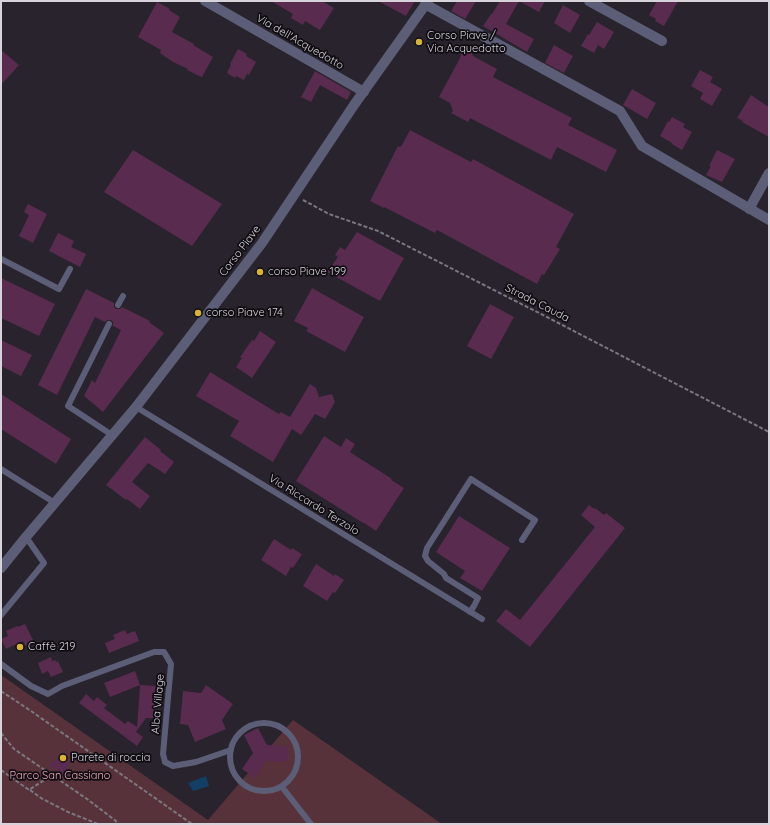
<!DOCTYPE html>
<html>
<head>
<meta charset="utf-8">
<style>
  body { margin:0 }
  #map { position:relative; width:770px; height:825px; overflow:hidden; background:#28232d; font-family:Quicksand,sans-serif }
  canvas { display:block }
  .frame { position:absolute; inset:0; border:2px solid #d6d3da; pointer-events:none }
</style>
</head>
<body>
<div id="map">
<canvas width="770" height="825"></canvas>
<div class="frame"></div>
</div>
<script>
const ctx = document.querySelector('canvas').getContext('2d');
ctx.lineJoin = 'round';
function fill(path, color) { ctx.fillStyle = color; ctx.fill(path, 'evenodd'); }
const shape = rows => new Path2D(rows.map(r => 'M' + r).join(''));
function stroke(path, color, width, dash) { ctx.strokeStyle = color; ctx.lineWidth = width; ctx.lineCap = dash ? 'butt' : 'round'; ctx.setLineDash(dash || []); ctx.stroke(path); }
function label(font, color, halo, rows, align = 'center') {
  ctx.font = font + ' Quicksand,sans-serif'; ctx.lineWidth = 3.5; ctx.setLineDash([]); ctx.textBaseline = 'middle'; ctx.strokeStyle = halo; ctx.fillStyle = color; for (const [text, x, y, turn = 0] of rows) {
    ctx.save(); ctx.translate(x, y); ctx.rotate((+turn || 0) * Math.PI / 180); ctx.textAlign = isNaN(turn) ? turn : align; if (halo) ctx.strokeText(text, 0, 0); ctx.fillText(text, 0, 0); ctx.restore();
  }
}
fill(shape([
  [1,675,208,820,293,720,442,824,1,824]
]), '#58323a');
fill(shape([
  [206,776,209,786,193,791,188,783]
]), '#133e66');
fill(shape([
  [271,1,322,1,334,8,320,30,305,21,303,25,291,18,293,14],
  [378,1,415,1,406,16],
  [457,1,476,1,465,19,451,11],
  [500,1,519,1,506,24,534,39,527,52,483,26,491,14,492,14],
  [519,1,545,1,539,12],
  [657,1,678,1,664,26,655,21,656,19,649,15],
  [157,2,170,9,169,10,180,17,172,32,194,44,193,45,213,57,202,77,197,75,187,70,188,69,173,62,160,53,161,50,138,37],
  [563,5,580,15,570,33,554,23],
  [597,22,614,32,604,49,598,45,594,53,581,46,588,34,589,35],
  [554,45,573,56,564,73,545,63],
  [238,49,247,54,246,56,256,62,249,75,247,74,244,80,236,76,235,78,227,73,231,65,230,64],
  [1,50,19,65,1,85],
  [468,50,471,51,473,56,497,69,493,77,572,118,568,125,617,150,606,172,557,147,551,160,470,118,468,122,451,113,453,111,450,103,439,97,460,58,461,53],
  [700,70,713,77,710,82,722,89,712,106,700,99,703,93,691,86],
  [315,71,351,92,347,100,320,85,311,102,301,97],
  [632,89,656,103,647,119,623,105],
  [751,95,769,107,769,137,742,122,743,121,737,118],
  [672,117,685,124,683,127,692,132,682,150,672,144,672,143,660,136,668,121,669,122],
  [410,130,471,162,473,159,574,214,556,247,560,249,544,275,542,274,537,284,437,230,435,233,384,207,384,208,370,201,398,146,400,147,402,145],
  [133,150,222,204,192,246,104,192],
  [717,150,735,159,722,182,706,175,711,166,709,166],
  [28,204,47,214,33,243,19,236,29,215,24,212],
  [357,232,404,258,380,301,327,272,338,257,335,255,340,247,345,250],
  [58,233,74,241,71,247,86,254,80,267,49,251],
  [1,278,55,304,39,336,1,318],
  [312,288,364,317,345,352,306,331,308,328,294,321],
  [86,289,114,303,114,307,116,309,120,309,122,307,150,321,149,322,164,333,103,412,84,396,92,380,95,383,121,330,113,326,113,322,111,320,107,320,105,322,95,317,57,395,38,385],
  [490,304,514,317,491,359,467,346],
  [260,331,276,342,252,378,236,367,242,358,240,357,252,340,254,341],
  [1,340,32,355,21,376,1,366],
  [210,372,279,414,281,412,290,417,310,384,316,388,319,397,332,394,335,402,325,419,315,414,301,435,292,429,273,462,230,436,239,421,196,396],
  [1,394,71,439,56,464,1,429],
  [324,436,341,447,346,438,355,444,350,452,392,479,391,480,404,488,376,531,364,523,363,523,296,481],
  [145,437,161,450,160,451,174,462,165,474,148,463,132,482,150,496,140,509,127,499,126,500,106,485],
  [589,505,594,509,595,508,604,515,606,513,625,528,530,647,496,621,506,609,520,620,595,527,581,515],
  [459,516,510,548,482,591,460,578,465,571,436,552],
  [274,539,291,550,292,548,302,554,293,568,291,567,286,576,261,560],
  [316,564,334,576,335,574,344,580,335,593,333,592,327,601,303,586],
  [25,624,34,642,25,646,23,641,6,649,1,639,8,636,6,631,17,626,18,627],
  [125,630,127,634,135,631,139,641,109,653,105,643,115,639,113,635],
  [51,657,52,661,55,660,56,662,58,661,63,672,51,677,48,671,42,674,38,663],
  [135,671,140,685,110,697,104,683],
  [140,685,156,686,153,718,146,718,136,732,143,737,137,746,79,703,86,694,94,701,97,697,107,705,104,708,125,724,128,721,137,727],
  [206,685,233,704,222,720,226,729,195,742,188,725,180,724,183,691,201,693],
  [258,728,267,745,285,746,285,748,288,748,288,761,284,760,284,762,266,761,255,778,242,769,253,753,244,735],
  [68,752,68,777,49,765]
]), '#592b4e');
stroke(shape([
  [303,200,329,214,378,231,539,313,769,432],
  [1,691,31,711,192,824],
  [1,733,14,749,52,775],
  [1,770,29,790,52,775,87,799,116,821,117,824],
  [30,790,41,798,68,812,98,824]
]), '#7b7780', 2, [4, 2]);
stroke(shape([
  [1,259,59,289,70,269],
  [118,305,123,296],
  [109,324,68,406,112,435],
  [136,407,482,619],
  [1,469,55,503],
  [470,612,474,606,478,598,446,578,444,574,428,561,425,556,427,548,471,479,535,520,522,540],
  [1,615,44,563,26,537],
  [1,664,31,686,48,694,62,686,154,652,164,652,171,664,163,754,165,762,173,766,196,762,231,750],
  '230 757a34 34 0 1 1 68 0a34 34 0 1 1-68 0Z',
  [282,787,311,824]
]), '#5b5e76', 6);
stroke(shape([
  [205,1,364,92],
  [589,1,662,41],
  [425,4,620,111,642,146,769,220],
  [749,209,769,173],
  [1,568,26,537,136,407,262,243,354,105,428,1]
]), '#5b5e76', 10);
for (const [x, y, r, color] of [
  [419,42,4,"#d8b434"],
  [260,272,4,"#d8b434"],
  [198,313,4,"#d8b434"],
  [20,647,4,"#d8b434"],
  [63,758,4,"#d8b434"]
]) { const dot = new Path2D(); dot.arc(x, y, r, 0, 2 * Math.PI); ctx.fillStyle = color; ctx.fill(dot); stroke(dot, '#0f0d12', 1.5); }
label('11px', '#d6d3da', '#0f0d12', [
  ["Corso Piave /",427,36],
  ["Via Acquedotto",427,49],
  ["corso Piave 199",268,272],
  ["corso Piave 174",206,313],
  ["Caffè 219",28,647],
  ["Parete di roccia",71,758]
], 'left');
label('11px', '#d6d3da', '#0f0d12', [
  ["Via dell'Acquedotto",300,42,30],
  ["Corso Piave",240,251,-53],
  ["Strada Cauda",537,303,27],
  ["Via Riccardo Terzolo",314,505,32],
  ["Alba Village",158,704,-85]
]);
label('11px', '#f5a9b9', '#0f0d12', [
  ["Parco San Cassiano",60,776]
]);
</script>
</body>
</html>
